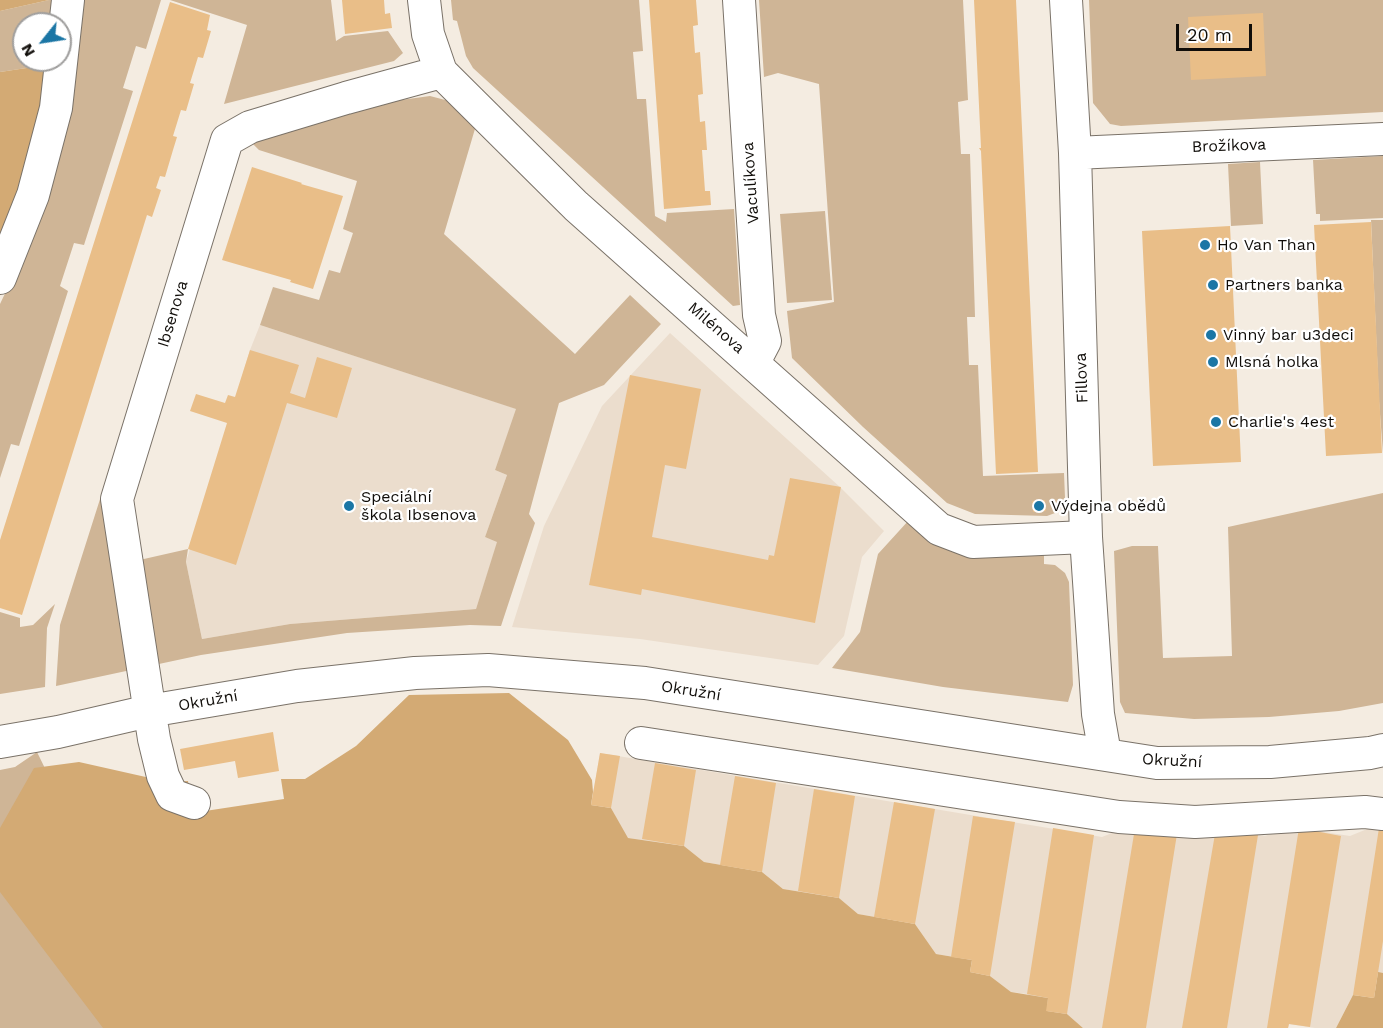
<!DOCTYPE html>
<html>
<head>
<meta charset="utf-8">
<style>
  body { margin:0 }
  #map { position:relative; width:1383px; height:1028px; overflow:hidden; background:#f4ece1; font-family:"Work Sans",sans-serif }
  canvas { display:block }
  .north { position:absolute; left:12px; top:12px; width:60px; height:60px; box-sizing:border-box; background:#fff; border:2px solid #9f9e9d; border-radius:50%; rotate:240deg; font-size:16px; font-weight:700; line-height:24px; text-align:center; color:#100d09 }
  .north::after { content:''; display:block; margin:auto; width:21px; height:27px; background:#1b76a5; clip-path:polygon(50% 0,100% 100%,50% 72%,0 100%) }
  .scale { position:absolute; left:1176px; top:24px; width:76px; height:27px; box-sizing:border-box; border:3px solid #100d09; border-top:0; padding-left:8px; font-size:18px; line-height:21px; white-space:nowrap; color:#100d09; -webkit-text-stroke:4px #fff; paint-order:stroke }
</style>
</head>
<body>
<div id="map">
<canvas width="1383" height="1028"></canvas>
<div class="north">N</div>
<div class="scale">20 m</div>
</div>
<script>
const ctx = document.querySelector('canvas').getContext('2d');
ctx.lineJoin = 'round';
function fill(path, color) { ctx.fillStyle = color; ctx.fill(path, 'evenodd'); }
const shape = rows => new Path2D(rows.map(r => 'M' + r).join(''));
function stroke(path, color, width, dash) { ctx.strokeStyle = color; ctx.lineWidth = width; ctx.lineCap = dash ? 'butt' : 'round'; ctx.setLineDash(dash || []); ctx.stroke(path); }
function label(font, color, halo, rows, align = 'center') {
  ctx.font = font + ' "Work Sans",sans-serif'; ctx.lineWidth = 4.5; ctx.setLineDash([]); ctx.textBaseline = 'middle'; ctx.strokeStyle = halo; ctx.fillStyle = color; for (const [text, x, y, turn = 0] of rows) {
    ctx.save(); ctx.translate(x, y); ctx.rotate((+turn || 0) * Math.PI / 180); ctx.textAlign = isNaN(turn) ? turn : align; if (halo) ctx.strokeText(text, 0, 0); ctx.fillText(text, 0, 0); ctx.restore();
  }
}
fill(shape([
  [260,325,517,409,495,470,507,475,485,537,498,541,476,609,290,624,202,639,186,562,250,350],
  [670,333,841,488,884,531,862,557,844,636,818,665,640,639,512,627,544,526,602,406],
  [600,753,1102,837,1127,827,1209,827,1265,836,1291,827,1350,836,1372,827,1383,829,1383,973,1378,973,1374,998,1353,995,1336,1028,1315,1028,1289,1024,1288,1028,1083,1028,1067,1014,1046,1011,1027,994,1011,992,990,976,970,972,972,960,936,954,915,924,858,914,839,898,783,889,762,872,704,862,684,846,627,838,611,808,591,805]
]), '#ebddcd');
fill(shape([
  [49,0,61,0,58,24,24,24,24,60,53,60,53,64,0,72,0,11],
  [78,0,161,0,146,49,136,46,123,88,133,91,84,245,74,243,60,286,68,291,19,446,11,444,0,478,0,304,21,260],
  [170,0,331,0,336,41,344,36,388,31,403,53,394,61,224,104,247,25],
  [451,0,639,0,643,51,633,52,637,99,646,99,655,216,666,222,667,213,734,209,740,305,733,306,473,68,466,56,457,21,453,20],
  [759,0,963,0,968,100,958,102,961,154,970,154,975,317,967,317,969,365,978,365,983,476,1064,473,1065,498,1063,506,1055,513,1047,516,975,514,947,503,863,427,792,358,787,311,834,302,819,84,778,73,764,77],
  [1089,0,1383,0,1383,112,1121,126,1110,124,1093,103],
  [430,96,449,101,477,122,444,234,575,354,630,295,661,324,604,385,559,403,529,514,535,523,501,626,470,625,347,633,201,655,56,686,60,625,101,496,113,566,188,549,186,562,202,639,290,624,476,609,497,542,485,537,507,475,495,470,516,409,260,325,273,287,319,300,329,270,340,273,353,233,343,229,357,181,259,150,249,140,379,103],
  [1383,156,1383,218,1320,221,1320,214,1316,214,1313,160],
  [1260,162,1263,224,1231,226,1228,164],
  [825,211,832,300,787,303,780,214],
  [1371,220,1383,220,1383,453,1379,401],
  [1383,493,1383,703,1339,711,1269,717,1194,719,1125,713,1120,702,1114,551,1132,546,1158,546,1163,658,1232,656,1228,527],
  [909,520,1044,554,1044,564,1055,565,1065,573,1069,582,1073,685,1068,702,943,687,832,668,860,632,878,554],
  [55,604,47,628,45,687,0,694,0,612,20,618,20,627,33,625],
  [37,752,172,1028,0,1028,0,770,15,767]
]), '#cfb596');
fill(shape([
  [0,0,49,0,0,11],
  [53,64,0,260,0,72],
  [509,693,568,740,592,780,593,792,591,805,611,808,628,838,684,846,704,862,762,872,783,889,839,898,858,914,915,924,936,954,972,960,970,972,990,976,1011,992,1048,998,1047,1011,1067,1014,1083,1028,103,1028,0,892,0,828,34,768,79,762,168,782,188,781,192,813,284,799,281,779,305,779,356,746,409,695],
  [1378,972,1383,973,1383,1028,1336,1028,1353,995,1374,998]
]), '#d3aa74');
fill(shape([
  [342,0,384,0,385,14,390,13,392,28,345,34],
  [649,0,696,0,698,25,693,26,695,53,700,52,703,94,698,95,700,122,705,121,707,150,702,150,705,191,710,191,711,205,664,209],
  [974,0,1016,0,1038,472,996,474,981,151,979,148,981,148],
  [170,2,210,15,207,30,211,31,203,58,198,57,190,83,194,84,186,111,181,110,173,136,177,137,173,150,165,177,160,176,156,188,161,190,152,217,147,215,22,615,0,608,0,540],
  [1263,13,1266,76,1191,80,1188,17],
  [252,167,302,183,301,184,343,196,313,289,290,282,291,280,222,260],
  [1371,222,1382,453,1326,456,1314,225],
  [1230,226,1241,462,1153,466,1142,231],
  [250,350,299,365,290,393,305,398,317,357,352,368,337,418,287,403,236,565,188,549,227,423,190,411,196,394,225,403,228,395,235,397],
  [630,375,701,389,686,469,665,465,652,537,768,560,769,555,774,556,790,478,841,487,815,623,642,589,641,595,589,585],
  [1045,500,1046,511,1033,512,1032,501],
  [273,732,279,771,238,778,235,761,184,770,180,749],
  [600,753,620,756,611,808,591,805],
  [655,763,696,770,684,846,642,839],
  [735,776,776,783,762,872,720,865],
  [814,789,855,796,839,898,798,891],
  [894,802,935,809,915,924,874,917],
  [973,816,1015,822,990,976,970,972,972,960,951,957],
  [1053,828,1094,835,1067,1014,1046,1011,1048,998,1027,994],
  [1135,828,1177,834,1146,1028,1102,1028],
  [1216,828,1258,835,1227,1028,1182,1028],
  [1299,828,1341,836,1310,1027,1289,1024,1288,1028,1267,1028],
  [1379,828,1383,829,1383,941,1374,998,1353,995]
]), '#e9be88');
const minor = shape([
  [424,0,428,34,441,72,576,206,939,529,973,542,1086,537],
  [739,0,759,315,765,341,754,362],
  [1066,0,1075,153,1086,537,1098,714,1105,754],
  [1075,153,1383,139],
  [0,278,33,195,56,108,68,0],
  [0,742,58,732,149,711,297,686,415,673,488,670,645,683,1157,763,1270,762,1370,753,1383,750],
  [641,743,1119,817,1195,822,1365,812,1383,814],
  [194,803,172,795,163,776,154,739,117,499,227,140,250,127,346,98,441,72]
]);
stroke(minor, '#7a7268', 34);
stroke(minor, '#fff', 32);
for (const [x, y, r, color] of [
  [1205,245,6,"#1b76a5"],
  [1213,285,6,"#1b76a5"],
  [1211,335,6,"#1b76a5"],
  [1213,362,6,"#1b76a5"],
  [1216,422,6,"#1b76a5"],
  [349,506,6,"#1b76a5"],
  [1039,506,6,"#1b76a5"]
]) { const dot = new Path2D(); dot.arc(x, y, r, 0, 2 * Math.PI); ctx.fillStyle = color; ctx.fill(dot); stroke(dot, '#fff', 2); }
label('16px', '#100d09', '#fff', [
  ["Brožíkova",1229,146,-2],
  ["Vaculíkova",751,183,-94],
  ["Ibsenova",173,314,-73],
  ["Milénova",716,328,41],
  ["Fillova",1082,378,-92],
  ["Okružní",691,691,9],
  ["Okružní",208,701,-10],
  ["Okružní",1172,761,3]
]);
label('16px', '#100d09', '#fff', [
  ["Ho Van Than",1217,245],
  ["Partners banka",1225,285],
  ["Vinný bar u3deci",1223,335],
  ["Mlsná holka",1225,362],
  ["Charlie's 4est",1228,422],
  ["Speciální",361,497],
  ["škola Ibsenova",361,515],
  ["Výdejna obědů",1051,506]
], 'left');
</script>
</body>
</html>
